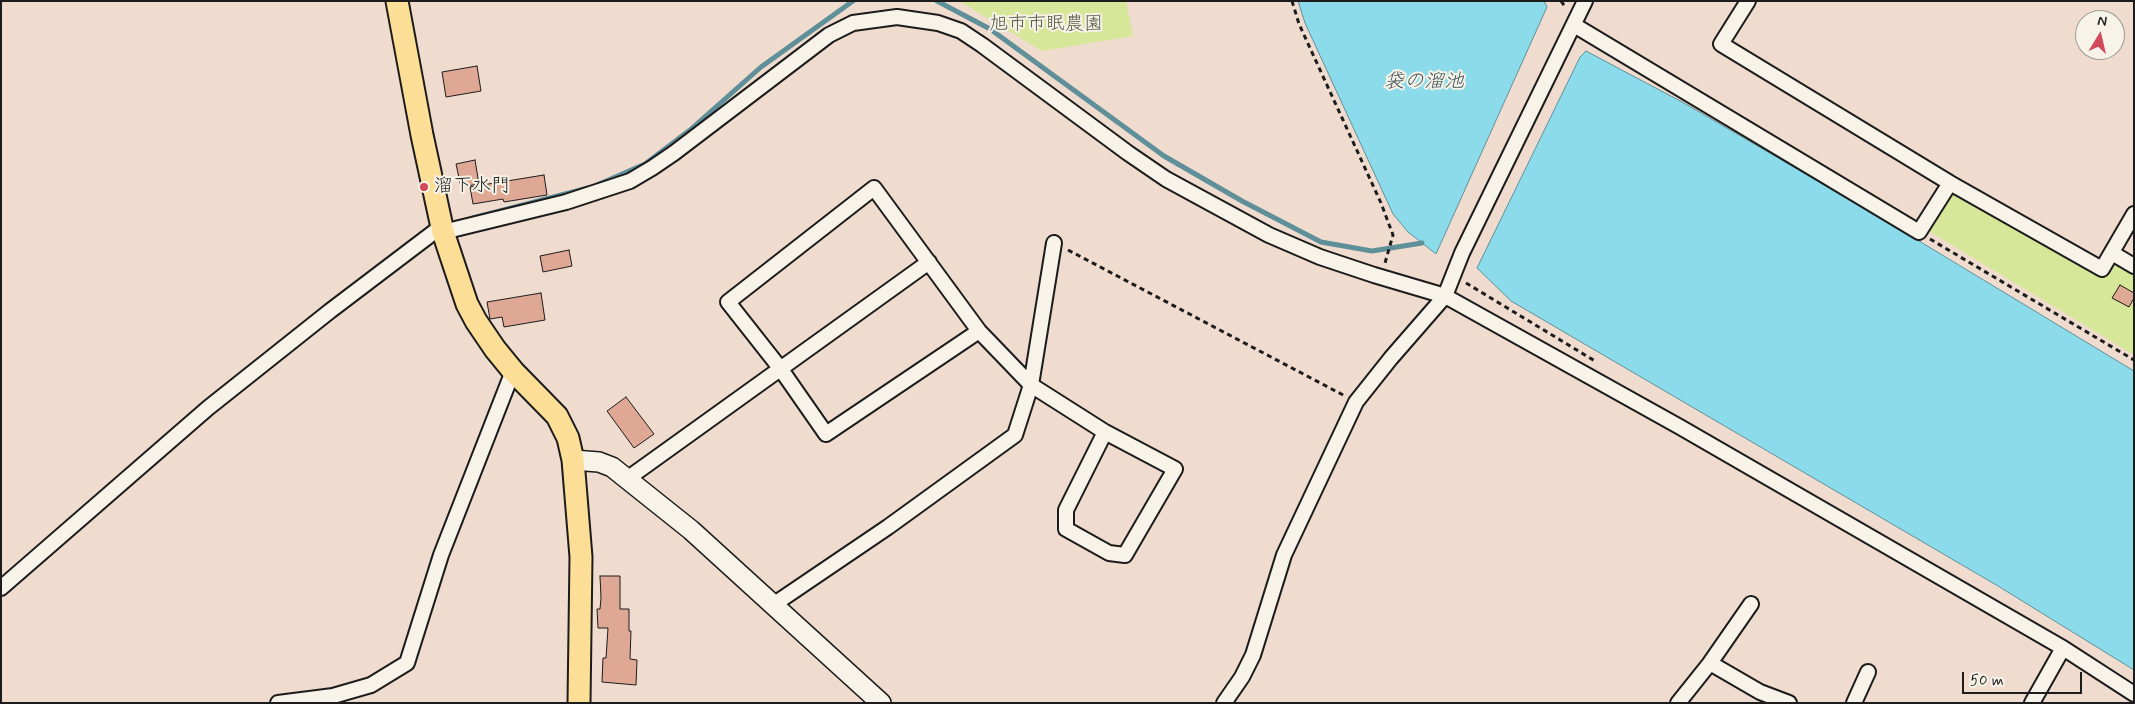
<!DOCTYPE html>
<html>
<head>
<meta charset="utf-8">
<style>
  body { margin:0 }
  #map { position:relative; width:2135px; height:704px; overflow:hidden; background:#f0dccf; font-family:Mynerve,sans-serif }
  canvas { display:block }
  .frame { position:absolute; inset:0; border:2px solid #1c1c1c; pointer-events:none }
  .north { position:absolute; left:2075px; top:10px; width:50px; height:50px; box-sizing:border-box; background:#f7f3e8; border:1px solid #9f9d96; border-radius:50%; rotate:9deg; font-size:14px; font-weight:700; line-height:20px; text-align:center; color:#1c1c1c }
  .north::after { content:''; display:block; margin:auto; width:18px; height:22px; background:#d1495b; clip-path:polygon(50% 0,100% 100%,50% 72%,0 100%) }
  .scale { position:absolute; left:1962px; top:672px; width:120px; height:22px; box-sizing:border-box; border:2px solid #1c1c1c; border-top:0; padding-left:6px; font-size:15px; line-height:18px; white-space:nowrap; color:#1c1c1c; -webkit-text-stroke:4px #f7f3e8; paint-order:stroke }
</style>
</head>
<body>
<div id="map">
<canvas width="2135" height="704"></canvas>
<div class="frame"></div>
<div class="north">N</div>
<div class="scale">50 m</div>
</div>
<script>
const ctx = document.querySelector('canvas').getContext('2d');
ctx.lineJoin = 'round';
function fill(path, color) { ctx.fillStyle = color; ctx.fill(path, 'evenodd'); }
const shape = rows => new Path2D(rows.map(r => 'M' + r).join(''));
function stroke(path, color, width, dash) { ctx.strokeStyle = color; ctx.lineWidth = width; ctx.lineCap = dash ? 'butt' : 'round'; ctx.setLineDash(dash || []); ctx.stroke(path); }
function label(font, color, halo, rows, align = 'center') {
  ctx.font = font + ' Mynerve,"Klee One",sans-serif'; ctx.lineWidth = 4; ctx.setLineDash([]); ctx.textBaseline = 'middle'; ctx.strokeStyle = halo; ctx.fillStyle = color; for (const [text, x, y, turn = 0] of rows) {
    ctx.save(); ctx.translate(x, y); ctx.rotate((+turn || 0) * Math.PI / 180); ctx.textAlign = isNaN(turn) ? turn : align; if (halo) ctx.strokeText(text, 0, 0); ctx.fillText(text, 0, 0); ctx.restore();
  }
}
fill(shape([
  [959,1,1126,1,1133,36,1042,51],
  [1952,191,2103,276,2114,261,2134,274,2134,355,1927,230]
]), '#d7e79a');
const water = shape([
  [1298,1,1544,1,1547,7,1436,254,1408,232,1393,214,1305,23,1298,1],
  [1586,51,1684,103,1886,221,2134,371,2134,670,1998,586,1511,301,1477,268,1580,57,1586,51]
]);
fill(water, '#8cdbea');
stroke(water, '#5f8f98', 1);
stroke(shape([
  [937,1,990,29,1164,156,1242,201,1321,242,1372,251,1422,243],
  [597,185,645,164,690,130,761,67,853,1],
  [473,218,588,188]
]), '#5f8f98', 5);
const building = shape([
  [477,66,481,91,446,97,442,72,477,66],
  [475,160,479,184,461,187,456,164,475,160],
  [544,175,547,195,504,202,503,199,473,204,470,187,544,175],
  [569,250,572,266,543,272,540,256,569,250],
  [2120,285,2134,293,2134,298,2129,307,2112,298,2120,285],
  [541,293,545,320,504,327,502,317,490,319,487,302,541,293],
  [626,397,654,434,634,448,607,411,626,397],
  [600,576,620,576,620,609,629,609,629,631,631,631,630,659,637,660,636,685,602,682,603,658,606,658,608,628,598,628,597,609,600,609,601,598,600,576]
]);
fill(building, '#dea894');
stroke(building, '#1c1c1c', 1);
const street = shape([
  [1748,1,1721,44,1950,183,2102,269,2134,214],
  [1574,25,1919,232,1950,183],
  [443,232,566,202,630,181,652,168,674,153,829,35,853,23,897,17,938,23,961,31,982,45,1128,153,1166,179,1269,235,1320,257,1374,275,1445,296,1680,427,2063,648,2134,694],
  [2112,253,2134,266],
  [979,331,826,434,780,368,728,302,874,188,979,331,1031,385,1105,432,1175,469,1125,555,1109,553,1066,529,1066,510,1105,432],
  [627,479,929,262],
  [1,588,208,408,330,311,442,226],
  [1751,604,1710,663,1760,692,1789,703],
  [773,605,888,527,1015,435,1031,385,1054,243],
  [278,703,333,696,371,685,407,663,441,555,513,371],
  [1224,703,1242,677,1253,655,1284,555,1356,402,1391,358,1445,296,1462,253,1585,1],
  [1678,703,1710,663],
  [1854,703,1868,672],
  [2032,703,2063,648]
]);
const secondary = shape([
  [573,460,599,462,612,467,691,530,881,703]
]);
const primary = shape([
  [397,1,422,135,443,232,467,304,476,321,495,349,513,371,557,416,568,438,573,460,581,557,579,703]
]);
stroke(street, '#1c1c1c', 18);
stroke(secondary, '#1c1c1c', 22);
stroke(primary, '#1c1c1c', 25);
stroke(shape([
  [1292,1,1299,24,1381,203,1393,235,1385,263],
  [1561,1,1566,8],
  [1930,239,2134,360],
  [1068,250,1345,396],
  [1466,283,1595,361]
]), '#1c1c1c', 3, [5, 4]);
stroke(street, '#f7f3e8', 14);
stroke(secondary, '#f7f3e8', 19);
stroke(primary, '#fdde96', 21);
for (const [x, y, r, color] of [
  [424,187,5,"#d1495b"]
]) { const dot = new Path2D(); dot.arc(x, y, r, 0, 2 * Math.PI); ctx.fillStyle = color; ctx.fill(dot); stroke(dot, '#f7f3e8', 2); }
label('19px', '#545942', '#f7f3e8', [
  ["旭市市眠農園",1046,25]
]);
label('19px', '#1c1c1c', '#f7f3e8', [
  ["溜下水門",434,187]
], 'left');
label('italic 20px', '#3e555a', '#f7f3e8', [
  ["袋の溜池",1424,83]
]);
</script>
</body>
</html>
